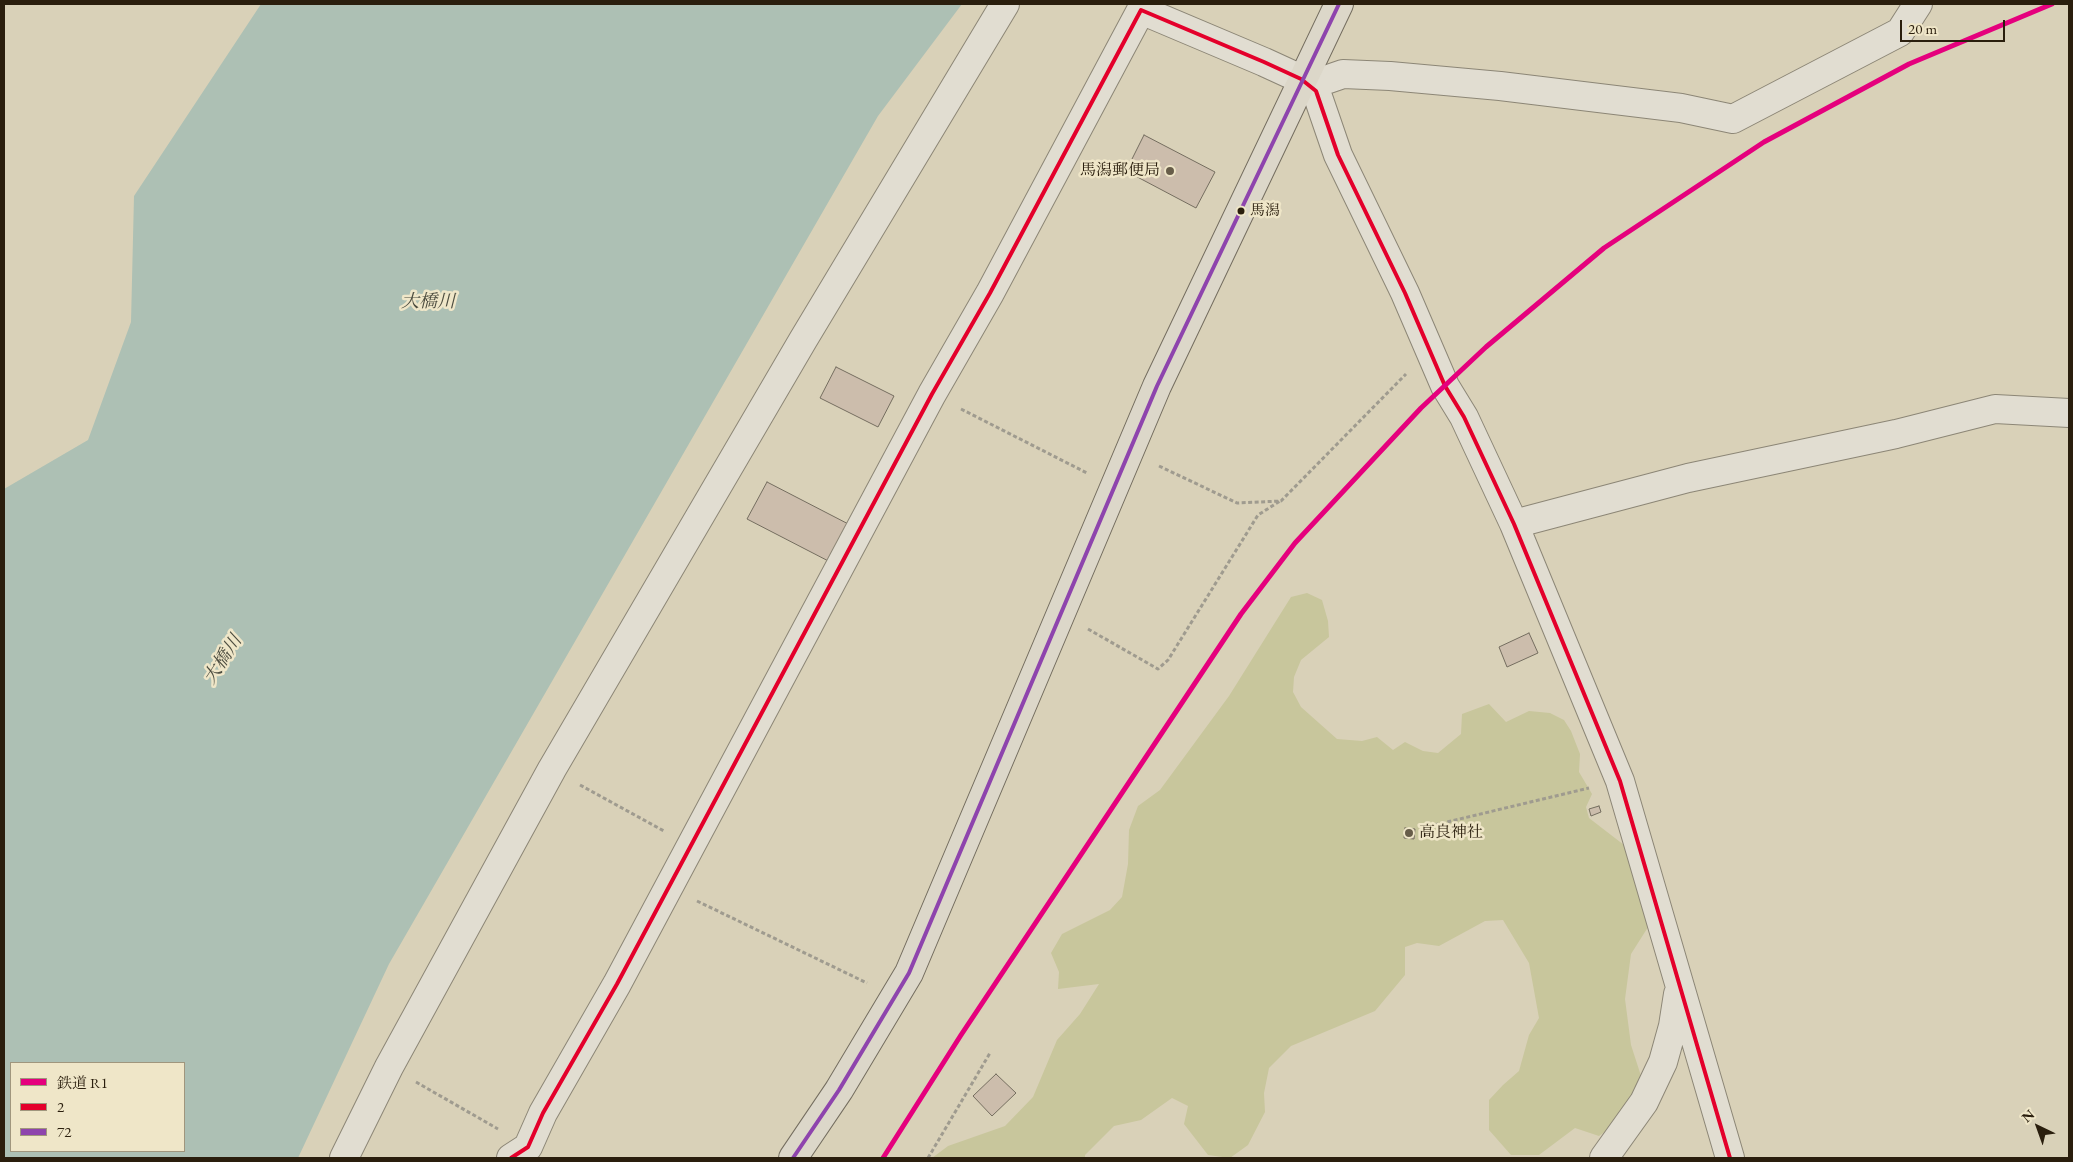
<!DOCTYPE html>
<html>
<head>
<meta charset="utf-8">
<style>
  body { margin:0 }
  #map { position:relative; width:2073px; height:1162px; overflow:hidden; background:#d9d1b8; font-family:"EB Garamond","Noto Serif JP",serif }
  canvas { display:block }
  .frame { position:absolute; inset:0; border:5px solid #2a1e0d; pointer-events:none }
  .legend { position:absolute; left:10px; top:1062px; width:175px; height:90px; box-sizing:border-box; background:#efe6c8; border:1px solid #a0967d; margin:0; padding:6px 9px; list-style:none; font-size:15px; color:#2a1e0d }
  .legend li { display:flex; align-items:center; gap:10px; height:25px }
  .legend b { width:25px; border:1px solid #a0967d }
  .north { position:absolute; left:2013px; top:1102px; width:50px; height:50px; -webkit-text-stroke:4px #efe6c8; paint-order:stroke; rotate:318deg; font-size:14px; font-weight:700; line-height:20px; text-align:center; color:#2a1e0d }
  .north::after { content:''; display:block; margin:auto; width:18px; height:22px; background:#2a1e0d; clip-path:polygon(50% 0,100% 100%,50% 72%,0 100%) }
  .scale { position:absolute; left:1900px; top:20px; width:105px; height:22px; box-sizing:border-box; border:2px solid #2a1e0d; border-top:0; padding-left:6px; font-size:15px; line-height:18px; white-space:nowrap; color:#2a1e0d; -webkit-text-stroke:4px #efe6c8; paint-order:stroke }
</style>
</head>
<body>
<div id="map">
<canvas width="2073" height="1162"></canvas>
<div class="frame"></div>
<ul class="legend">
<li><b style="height:6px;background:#e5007d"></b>鉄道 R1</li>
<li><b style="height:6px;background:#e4002b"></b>2</li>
<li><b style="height:6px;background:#8e44ad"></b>72</li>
</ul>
<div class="north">N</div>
<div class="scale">20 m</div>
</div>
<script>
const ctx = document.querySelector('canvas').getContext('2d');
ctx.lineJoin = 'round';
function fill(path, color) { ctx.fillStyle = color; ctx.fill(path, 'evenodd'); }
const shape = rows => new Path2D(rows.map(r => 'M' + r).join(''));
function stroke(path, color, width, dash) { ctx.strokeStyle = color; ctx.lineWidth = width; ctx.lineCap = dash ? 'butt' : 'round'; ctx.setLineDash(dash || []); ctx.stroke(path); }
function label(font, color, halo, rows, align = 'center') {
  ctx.font = font + ' "EB Garamond","Noto Serif JP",serif'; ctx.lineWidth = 5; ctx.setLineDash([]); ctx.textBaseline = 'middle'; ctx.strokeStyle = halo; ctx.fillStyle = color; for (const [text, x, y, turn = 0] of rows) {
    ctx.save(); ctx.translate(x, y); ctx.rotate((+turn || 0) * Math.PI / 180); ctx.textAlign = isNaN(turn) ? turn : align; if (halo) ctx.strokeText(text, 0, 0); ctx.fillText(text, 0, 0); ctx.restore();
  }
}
fill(shape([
  [1307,593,1322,600,1328,621,1329,637,1301,660,1294,677,1293,692,1301,707,1337,739,1362,741,1377,737,1393,750,1405,742,1423,751,1438,753,1461,734,1462,714,1489,704,1506,722,1529,711,1550,713,1564,720,1571,731,1580,754,1579,772,1592,794,1586,807,1589,818,1624,845,1643,884,1650,924,1631,954,1625,999,1631,1045,1642,1079,1617,1123,1599,1136,1575,1128,1539,1155,1511,1155,1489,1130,1489,1100,1503,1085,1519,1071,1529,1035,1539,1018,1529,963,1503,920,1485,921,1439,946,1417,943,1405,947,1405,975,1375,1011,1291,1046,1269,1068,1264,1093,1265,1112,1248,1145,1230,1158,1208,1155,1184,1124,1188,1106,1172,1098,1141,1120,1114,1126,1085,1155,1085,1158,932,1158,948,1146,1005,1126,1033,1097,1057,1040,1080,1014,1099,984,1058,989,1059,972,1051,953,1062,934,1110,910,1122,897,1128,864,1129,830,1138,806,1160,790,1229,696,1291,597]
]), '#c8c69c');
fill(shape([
  [261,4,962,4,878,116,389,964,298,1158,4,1158,4,489,88,440,131,322,134,196],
  [11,1063,184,1063,184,1151,11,1151]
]), '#adc0b4');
const building = shape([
  [1144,135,1215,172,1196,208,1126,171,1144,135],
  [836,367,894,396,878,427,820,398,836,367],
  [767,482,858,529,838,566,747,519,767,482],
  [1529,633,1538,653,1507,667,1499,647,1529,633],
  [1599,806,1601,812,1591,816,1589,809,1599,806],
  [1405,828,1415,829,1414,839,1404,838,1405,828],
  [996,1074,1016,1093,992,1116,973,1096,996,1074]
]);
fill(building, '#ccbdac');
stroke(building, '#746d5f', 1);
const minor = shape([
  [1311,85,1343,74,1390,76,1500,86,1681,108,1733,119,1900,32,1918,4],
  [1514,524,1688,478,1896,434,1995,409,2069,413],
  [344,1158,389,1067,552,769,803,340,1005,4],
  [511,1158,528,1147,543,1113,617,984,932,394,990,293,1141,10,1264,62,1301,79,1316,91,1338,155,1405,293,1445,386,1464,417,1514,524,1620,781,1730,1158],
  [1604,1158,1644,1102,1663,1062,1673,1026,1678,994]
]);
const major = shape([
  [793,1158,839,1090,909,973,1157,386,1339,4]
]);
stroke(minor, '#8c8676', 30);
stroke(major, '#746d5f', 30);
stroke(shape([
  [961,409,1087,473],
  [1159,466,1237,503,1281,501,1406,374],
  [1088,629,1158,669,1168,660,1258,515,1280,501],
  [580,785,664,831],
  [1422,828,1589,788],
  [697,901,867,983],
  [416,1082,498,1129],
  [928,1158,990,1053]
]), '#9f9b8f', 3, [4, 2.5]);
stroke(minor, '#e1ddd1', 28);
stroke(major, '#dcd7c9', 28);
stroke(shape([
  [511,1158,528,1147,543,1113,617,984,932,394,990,293,1141,10,1264,62,1301,79,1316,91,1338,155,1405,293,1445,386,1464,417,1514,524,1620,781,1730,1158]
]), '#e4002b', 4);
stroke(shape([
  [793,1158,839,1090,909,973,1157,386,1339,4]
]), '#8e44ad', 4);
stroke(shape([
  [883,1158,961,1035,1241,614,1295,543,1421,408,1486,347,1604,248,1764,142,1909,64,2052,4]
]), '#e5007d', 5);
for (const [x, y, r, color] of [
  [1170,171,5,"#675d49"],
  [1241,211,4.5,"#2a1e0d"],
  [1409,833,5,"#675d49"]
]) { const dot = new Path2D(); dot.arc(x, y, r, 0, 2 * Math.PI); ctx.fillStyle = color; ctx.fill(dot); stroke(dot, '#efe6c8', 2); }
label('15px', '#2a1e0d', '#efe6c8', [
  ["馬潟",1250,211]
], 'left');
label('16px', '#2a1e0d', '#efe6c8', [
  ["馬潟郵便局",1160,171],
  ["高良神社",1419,833,"left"]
], 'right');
label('italic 18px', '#4c4c3f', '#efe6c8', [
  ["大橋川",428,302],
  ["大橋川",223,660,-57]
]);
</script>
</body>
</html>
